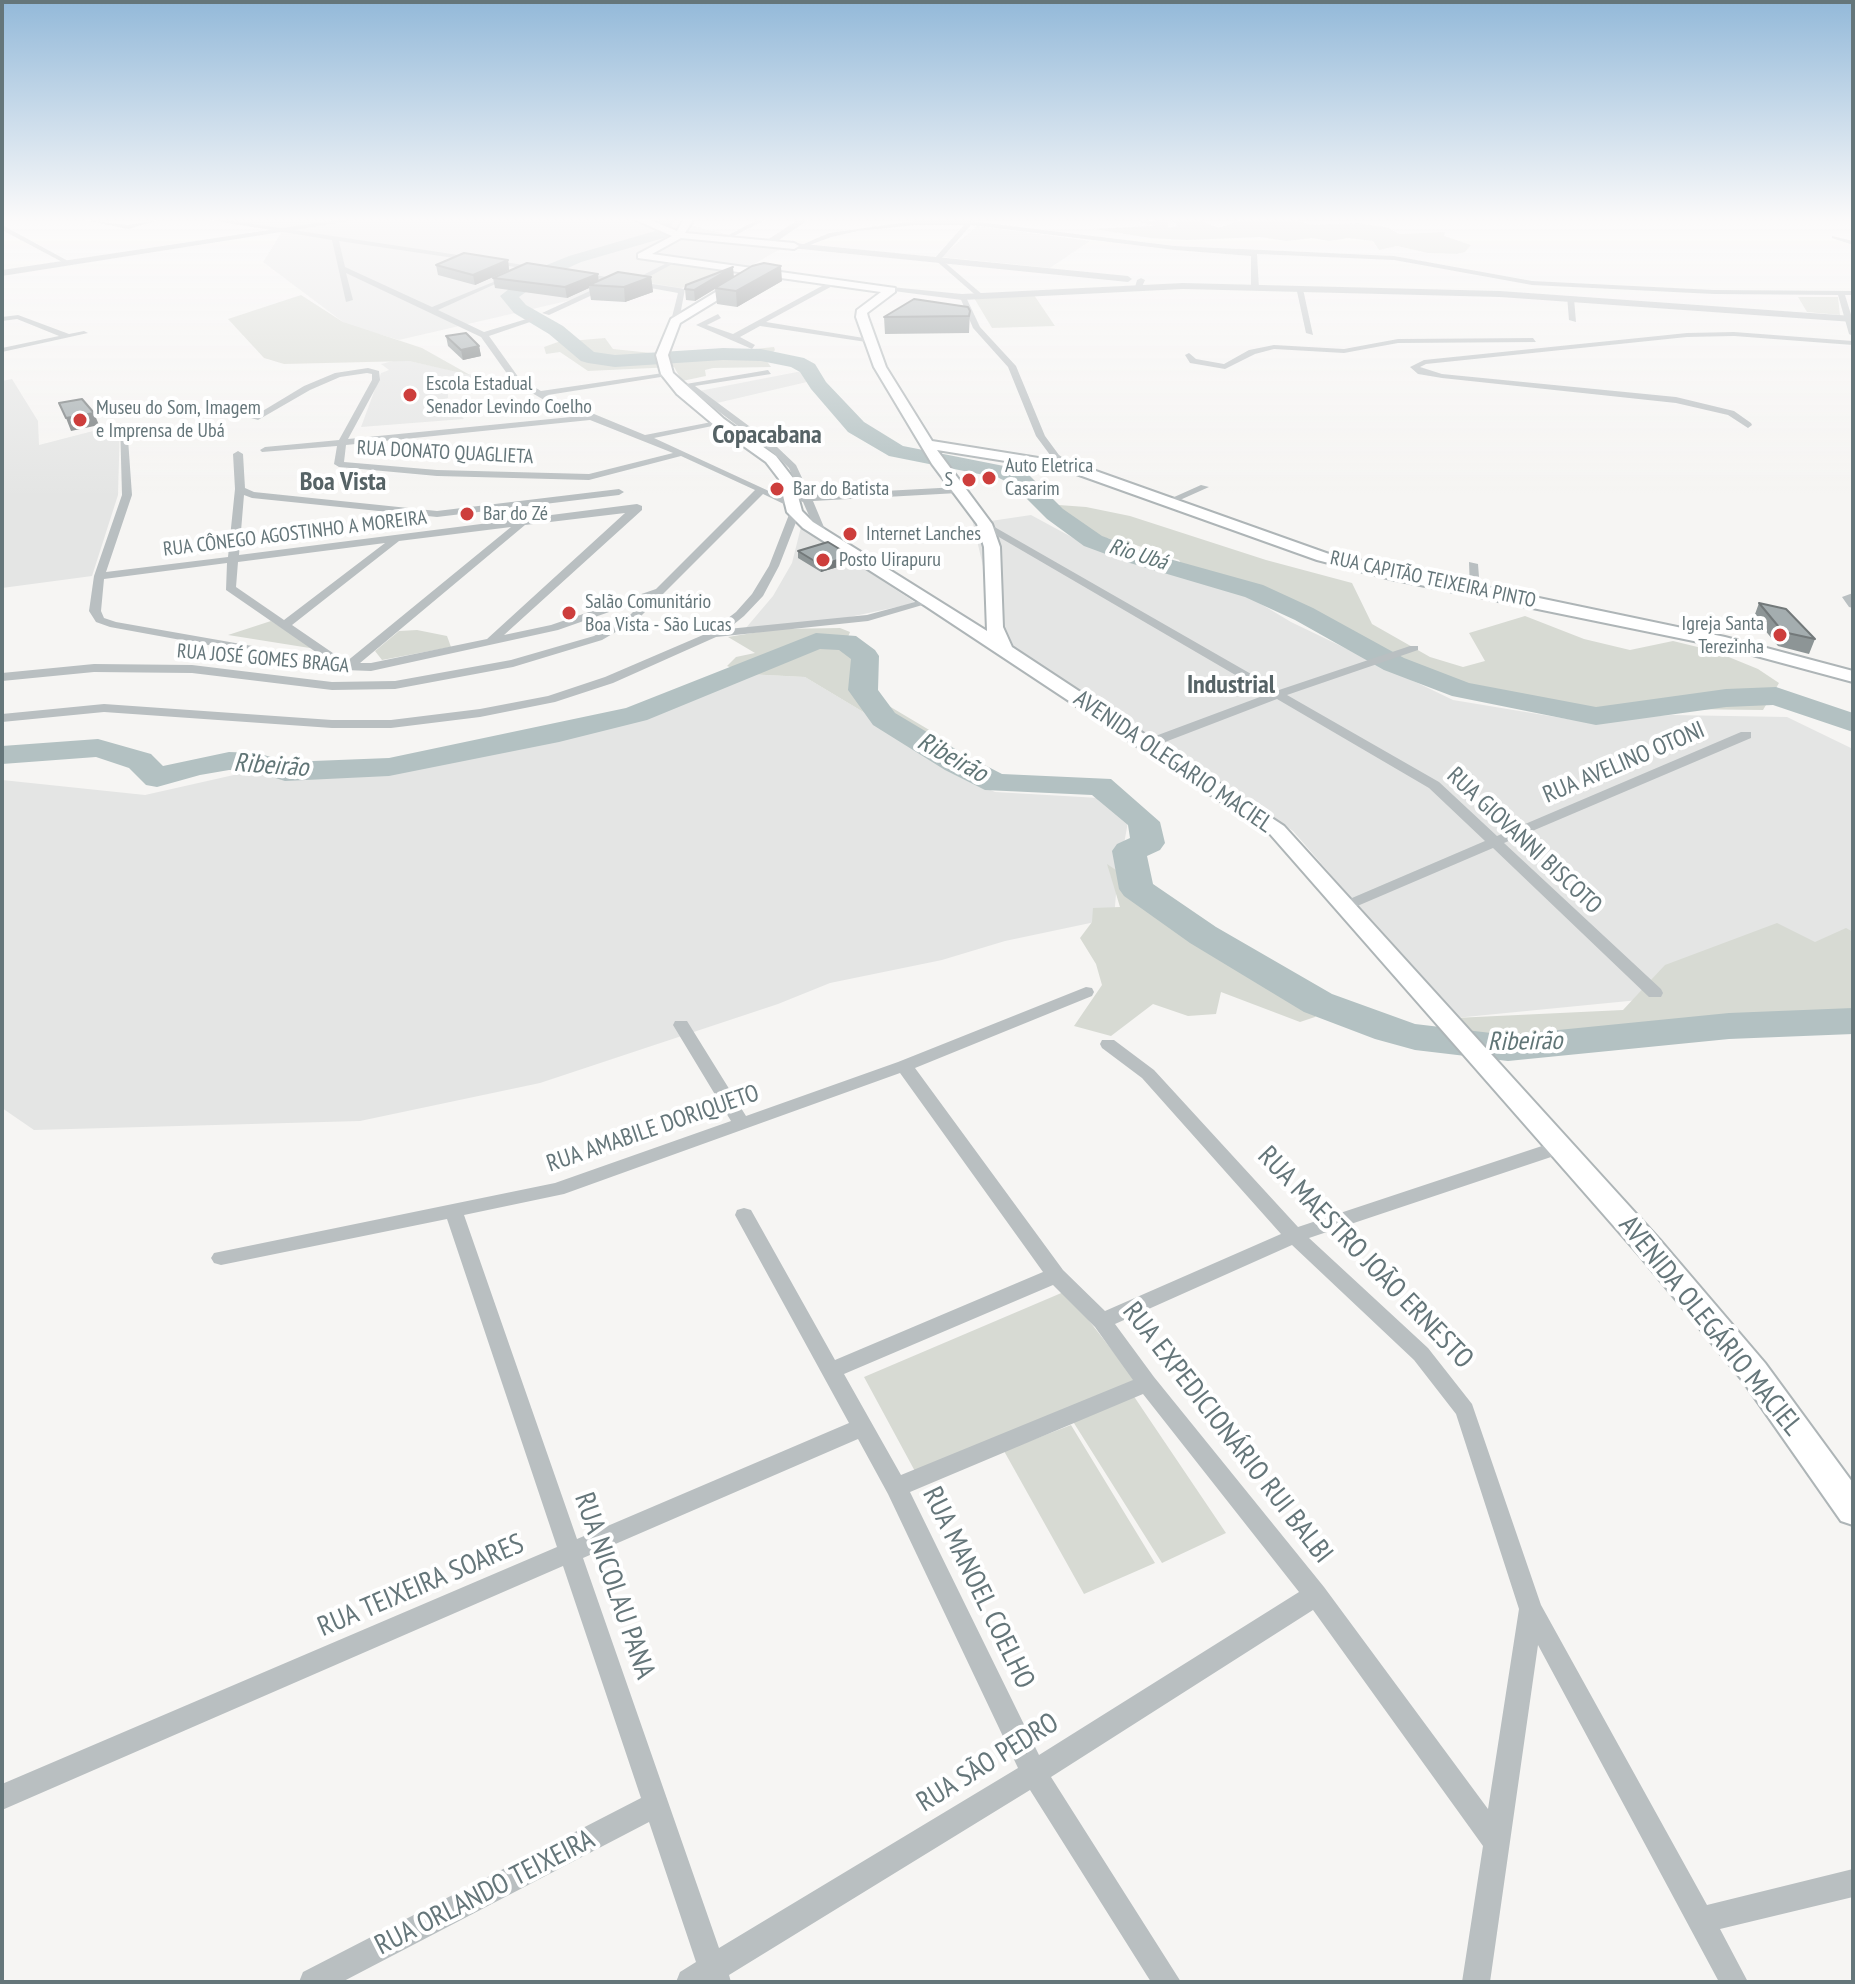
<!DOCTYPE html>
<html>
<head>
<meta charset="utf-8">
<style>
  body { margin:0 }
  #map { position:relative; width:1855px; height:1984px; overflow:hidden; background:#f6f5f3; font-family:"PT Sans Narrow",sans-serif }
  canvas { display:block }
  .frame { position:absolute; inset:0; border:4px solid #65767a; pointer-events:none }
</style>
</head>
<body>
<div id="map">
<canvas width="1855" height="1984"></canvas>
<div class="frame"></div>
</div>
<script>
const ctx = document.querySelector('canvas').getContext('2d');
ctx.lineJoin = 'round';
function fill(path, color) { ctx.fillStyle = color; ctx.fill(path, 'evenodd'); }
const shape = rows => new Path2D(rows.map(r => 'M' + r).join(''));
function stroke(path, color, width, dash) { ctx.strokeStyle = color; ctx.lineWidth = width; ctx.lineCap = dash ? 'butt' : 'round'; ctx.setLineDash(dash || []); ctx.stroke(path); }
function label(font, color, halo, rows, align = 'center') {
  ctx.font = font + ' "PT Sans Narrow",sans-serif'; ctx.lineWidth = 8; ctx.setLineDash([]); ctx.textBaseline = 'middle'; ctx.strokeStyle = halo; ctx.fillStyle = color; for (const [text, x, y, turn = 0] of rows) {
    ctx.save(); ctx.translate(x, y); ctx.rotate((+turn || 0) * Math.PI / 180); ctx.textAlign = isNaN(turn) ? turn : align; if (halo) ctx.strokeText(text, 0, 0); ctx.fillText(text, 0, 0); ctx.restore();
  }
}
fill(shape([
  [222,220,669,220,782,248,744,270,724,272,675,291,615,282,580,298,399,340,347,325,263,262,283,230],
  [977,226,1090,241,1050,268,941,257],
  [401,359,482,377,448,392,448,398,436,401,456,410,464,419,361,427,381,373,389,370,381,364],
  [802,371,807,382,717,403,699,391],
  [12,379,38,421,39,445,120,424,118,495,92,576,2,588,2,381],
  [1031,515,1079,541,1241,592,1291,622,1453,700,1580,721,1672,715,1787,717,1853,749,1853,979,1455,1018,1293,831,1012,647,993,609,972,519,984,522],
  [801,527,916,603,840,619,745,629,773,596,792,563],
  [747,674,805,677,880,722,940,766,995,792,1099,798,1128,822,1117,882,1114,918,1005,941,942,960,830,983,778,1004,540,1083,360,1121,34,1130,2,1108,2,780,145,795,256,770,344,775,569,737]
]), '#e4e5e4');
fill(shape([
  [1144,220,1168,222,1168,228,1178,226,1171,220,1197,220,1219,228,1241,220,1294,220,1314,225,1358,223,1389,228,1399,234,1445,232,1444,236,1471,245,1465,252,1457,254,1428,253,1397,246,1379,250,1373,241,1348,238,1329,241,1312,238,1287,241,1260,237,1186,240,1151,238,1094,229,1155,226,1139,222],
  [676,262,725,269,681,288,638,281],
  [301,295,343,322,422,348,470,375,409,361,284,364,264,358,228,319],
  [1034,295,1055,326,992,328,974,298],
  [1798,297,1838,297,1840,315,1807,312],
  [605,338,613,349,652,353,665,358,774,347,775,350,766,360,771,367,713,368,705,370,706,376,682,381,674,367,588,371,560,352,546,354,544,347,558,342],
  [1045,504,1086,507,1130,516,1266,560,1352,583,1372,624,1430,657,1463,667,1485,661,1469,633,1525,616,1584,639,1630,650,1673,641,1714,651,1758,669,1779,683,1763,710,1594,708,1475,688,1406,662,1259,587,1185,570,1179,560,1130,543,1101,537],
  [271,621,316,649,228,635],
  [840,628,850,632,846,642,868,650,878,670,872,685,889,706,936,734,960,758,956,763,940,766,880,722,805,677,747,674,727,666,736,657,755,653,728,637,777,629],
  [417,630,447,636,451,647,382,660,375,651,399,631],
  [1107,864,1322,1009,1315,1017,1300,1022,1221,992,1216,1014,1188,1016,1153,1004,1111,1036,1074,1026,1102,985,1096,964,1080,938,1092,922,1093,908,1120,907],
  [1777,923,1815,942,1846,928,1853,932,1853,1022,1489,1046,1455,1018,1623,1010,1665,965],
  [1066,1291,1136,1381,917,1475,864,1377],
  [1133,1395,1226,1533,1162,1563,1072,1420],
  [1071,1425,1155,1563,1084,1594,1004,1451]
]), '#d7dad3');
fill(shape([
  [659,220,674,220,667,237,581,262,544,279,519,297,526,305,563,326,594,352,615,355,723,348,761,349,804,358,815,364,826,382,864,422,903,446,1014,468,1029,475,1063,509,1102,536,1148,553,1263,585,1313,608,1404,658,1469,683,1596,707,1726,689,1776,687,1853,713,1853,732,1773,705,1726,707,1596,725,1452,696,1384,670,1295,620,1245,597,1130,563,1084,546,1047,519,1013,485,999,478,889,456,848,432,811,389,800,372,791,367,761,361,723,360,615,367,588,363,581,361,549,334,514,313,500,296,532,271,569,256,655,231,659,220],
  [816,633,856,636,875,650,879,656,878,690,895,713,967,756,1002,774,1111,779,1160,822,1165,843,1160,850,1147,856,1153,884,1216,927,1332,994,1415,1024,1508,1035,1729,1013,1853,1008,1853,1034,1729,1039,1508,1061,1415,1050,1375,1039,1304,1012,1190,943,1124,896,1119,889,1112,851,1117,844,1130,838,1128,825,1092,795,985,790,945,770,873,725,848,690,851,659,839,650,820,649,647,720,559,742,389,776,285,781,253,771,229,770,200,775,157,787,146,785,129,768,96,757,2,764,2,746,98,739,151,754,163,766,229,752,257,753,288,762,389,758,626,708,816,633]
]), '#b3c1c2');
const secondary = shape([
  [636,220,650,220,677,231,683,220,693,220,685,233,794,243,799,246,794,249,681,238,652,254,895,288,895,292,867,313,868,317,886,367,932,441,1076,464,1329,554,1725,637,1853,671,1853,682,1723,647,1391,579,1317,560,1068,471,937,450,992,524,1000,547,1003,627,1012,647,1284,826,1660,1240,1765,1363,1853,1483,1853,1525,1841,1521,1743,1381,1640,1256,1270,834,924,605,803,528,787,512,779,479,766,462,714,425,677,394,661,374,656,355,671,319,739,278,747,278,747,282,680,323,668,355,673,373,724,419,776,456,793,478,802,511,813,522,987,631,984,547,977,524,932,464,874,367,856,317,857,310,881,292,638,258,638,254,672,236,636,220]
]);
stroke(secondary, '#aeb5b7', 4);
fill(shape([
  [85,220,128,225,158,220,128,229,85,220],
  [210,220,227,220,544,268,542,271,339,241,345,267,432,307,513,274,513,276,438,310,484,332,533,317,533,321,489,336,519,378,541,391,670,372,667,376,548,395,645,435,722,420,722,424,654,438,797,504,788,506,763,494,638,619,602,640,513,667,395,689,332,690,192,673,94,672,2,681,2,673,94,664,192,665,332,682,395,681,511,660,594,636,630,615,646,599,558,630,371,671,345,670,110,627,96,622,89,611,94,576,122,495,120,423,127,425,132,495,106,572,228,557,235,489,233,454,238,451,243,454,245,488,254,492,437,511,619,489,624,492,619,495,437,517,252,498,244,495,239,555,637,504,642,506,642,510,504,635,551,625,656,589,755,490,681,456,589,480,437,476,339,467,334,464,337,446,262,452,260,450,265,447,339,440,372,380,372,374,367,373,340,377,310,390,258,420,251,418,304,386,335,373,368,368,379,371,380,380,348,439,581,416,551,404,513,382,481,337,346,273,353,300,346,302,332,240,210,220],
  [590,420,673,453,589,474,437,470,344,462,346,445,590,420],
  [625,513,487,639,371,663,360,663,525,525,625,513],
  [511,527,346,662,292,625,399,541,511,527],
  [385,543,284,620,236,587,238,562,385,543],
  [227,563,226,590,326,659,116,622,104,618,101,611,104,579,227,563],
  [757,220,765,220,726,240,721,239,757,220],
  [915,221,969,221,1175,246,1394,256,1532,281,1714,290,1853,291,1853,295,1845,295,1853,321,1853,336,1849,334,1838,295,1714,294,1532,285,1394,260,1257,254,1259,288,1255,290,1251,288,1251,256,1175,250,971,225,941,259,983,295,980,299,934,259,964,225,915,225,858,231,831,237,802,248,797,247,829,233,915,221],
  [2,225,70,262,71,263,66,264,2,230,2,225],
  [1832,236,1853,241,1853,245,1832,238,1832,236],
  [673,260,678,261,639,282,685,289,679,321,675,323,671,321,678,293,573,274,577,272,631,281,673,260],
  [1141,278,1145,280,1141,289,1134,291,1137,280,1141,278],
  [833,280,836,284,766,322,870,339,873,343,760,326,740,337,755,345,752,349,696,325,718,314,721,318,707,325,733,334,833,280],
  [605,284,612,286,549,315,542,313,605,284],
  [1296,287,1303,289,1313,335,1306,333,1296,287],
  [959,295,965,295,980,327,1016,366,1045,436,1059,455,1074,465,1074,469,1068,469,1053,459,1036,436,1008,367,973,328,959,295],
  [1567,296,1574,298,1576,322,1569,320,1567,296],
  [18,315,69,334,84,331,88,333,2,352,2,348,59,336,17,319,2,321,2,317,18,315],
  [1734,332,1853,341,1853,345,1734,336,1687,337,1426,364,1420,367,1442,374,1676,397,1734,411,1751,423,1752,425,1748,428,1728,415,1676,403,1442,378,1418,374,1410,367,1424,360,1687,333,1734,332],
  [1533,338,1536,342,1398,343,1344,353,1274,349,1255,354,1225,369,1190,363,1185,355,1189,353,1196,359,1224,364,1249,350,1274,345,1344,349,1398,339,1533,338],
  [768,370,771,374,695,386,776,446,796,465,810,495,958,487,963,490,958,493,813,501,826,532,817,534,803,502,795,499,801,496,789,468,770,450,686,387,680,385,768,370],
  [1201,485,1209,487,1171,504,1163,502,1201,485],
  [795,509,800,512,779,566,763,596,744,616,728,629,867,615,930,598,936,601,868,621,716,637,613,683,555,702,480,717,391,728,332,728,104,712,2,722,2,714,104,704,332,720,391,720,480,709,548,696,605,677,710,632,736,612,752,594,769,566,790,512,795,509],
  [984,521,1279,690,1410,646,1418,646,1418,650,1287,695,1439,782,1497,836,1741,732,1751,732,1751,738,1504,843,1661,989,1663,993,1661,997,1649,997,1493,848,1348,910,1338,910,1336,907,1338,904,1485,841,1429,788,1277,699,1152,747,1142,747,1142,741,1268,694,980,526,979,524,984,521],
  [1469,562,1478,564,1480,590,1475,593,1470,590,1469,562],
  [1853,593,1853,608,1849,607,1842,597,1853,593],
  [1086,987,1092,988,1094,992,1092,996,915,1068,1063,1270,1105,1311,1281,1234,1142,1078,1102,1048,1100,1044,1102,1040,1114,1040,1154,1070,1298,1227,1554,1142,1566,1142,1569,1147,1566,1152,1309,1238,1428,1348,1472,1404,1541,1605,1707,1905,1853,1869,1853,1897,1720,1929,1748,1982,1719,1982,1538,1645,1490,1982,1462,1982,1483,1846,1313,1610,1051,1777,1181,1982,1151,1982,1030,1790,729,1975,731,1982,676,1982,680,1972,696,1962,649,1822,342,1982,299,1982,303,1972,641,1798,563,1566,2,1810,2,1784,557,1547,447,1219,221,1265,214,1263,211,1258,214,1253,555,1183,731,1121,673,1025,675,1021,687,1021,746,1116,898,1062,1086,987],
  [900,1073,1043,1272,835,1360,751,1210,744,1208,737,1210,735,1215,849,1423,577,1539,464,1215,564,1194,900,1073],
  [1292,1245,1414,1360,1456,1414,1519,1609,1488,1809,1324,1587,1154,1377,1115,1324,1292,1245],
  [1053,1285,1095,1327,1133,1380,901,1475,844,1374,1053,1285],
  [1143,1394,1299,1592,1039,1755,910,1492,1143,1394],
  [858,1439,888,1494,1018,1768,719,1948,583,1558,858,1439]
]), '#b9bfc1');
fill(shape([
  [336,220,357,220,2,276,2,270,336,220],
  [798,220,808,220,770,246,764,246,764,242,798,220],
  [794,243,1128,276,1132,279,1128,282,791,248,794,243],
  [1183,283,1500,291,1853,316,1853,322,1500,297,1183,289,962,300,886,290,891,287,962,294,1183,283]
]), '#b9bfc1');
fill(secondary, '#fff');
fill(shape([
  [508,260,509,270,475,285,438,275,436,265],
  [651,277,653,292,625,302,591,300,589,288,567,298,495,288,493,278,599,280],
  [734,277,782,281,737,307,717,304,715,289,695,301,686,300,685,289],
  [970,311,969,333,885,334,884,317],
  [446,336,479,346,481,356,463,360,448,346],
  [798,551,851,563,821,572,798,558],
  [1759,603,1815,639,1809,654,1778,646,1754,617]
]), '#8d9596');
fill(shape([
  [508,260,509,270,475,285,473,275],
  [781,266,782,281,737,307,736,291],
  [733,267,734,277,695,301,694,290],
  [598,274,599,283,589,285,589,288,567,298,565,287],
  [651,277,653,292,625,302,624,287],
  [479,346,481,356,463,360,461,350],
  [94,413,99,425,71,431,66,418],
  [851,556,851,563,821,572,821,565]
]), '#73797a');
const building = shape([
  [464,253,508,260,473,275,436,265,464,253],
  [527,263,598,274,565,287,493,278,527,263],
  [764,263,781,266,736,291,715,288,752,266,764,263],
  [733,267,694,290,685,289,686,285,733,267],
  [618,272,651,277,624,287,589,285,618,272],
  [914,299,968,307,970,311,969,316,884,317,914,299],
  [466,333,479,346,461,350,446,336,466,333],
  [82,399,94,413,66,418,59,403,82,399],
  [828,542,851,556,821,565,798,551,828,542],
  [1759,603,1786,609,1815,639,1783,632,1759,603]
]);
fill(building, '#a4adaf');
stroke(building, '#73797a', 2);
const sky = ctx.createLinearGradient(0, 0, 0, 498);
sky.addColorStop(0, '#93b9d9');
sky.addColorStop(0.44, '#fbfafa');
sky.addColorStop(1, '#fbfafa00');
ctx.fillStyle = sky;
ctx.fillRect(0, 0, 1855, 498);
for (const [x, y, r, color] of [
  [410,395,8,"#cd3e3c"],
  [80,420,8,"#cd3e3c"],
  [989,478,8,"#cd3e3c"],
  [969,480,8,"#cd3e3c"],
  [777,489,8,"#cd3e3c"],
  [467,514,8,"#cd3e3c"],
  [850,534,8,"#cd3e3c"],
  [823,560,8,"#cd3e3c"],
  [569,613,8,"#cd3e3c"],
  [1780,635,8,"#cd3e3c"]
]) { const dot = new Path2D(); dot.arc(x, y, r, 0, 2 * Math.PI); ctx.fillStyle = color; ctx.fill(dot); stroke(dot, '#fff', 3); }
label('20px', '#65767a', '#fff', [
  ["Escola Estadual",426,384],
  ["Senador Levindo Coelho",426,407],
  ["Museu do Som, Imagem",96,408],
  ["e Imprensa de Ubá",96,431],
  ["Auto Eletrica",1005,466],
  ["Casarim",1005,489],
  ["S",953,480,"right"],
  ["Bar do Batista",793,489],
  ["Bar do Zé",483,514],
  ["Internet Lanches",866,534],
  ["Posto Uirapuru",839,560],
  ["Salão Comunitário",585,602],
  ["Boa Vista - São Lucas",585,625],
  ["Igreja Santa",1764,624,"right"],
  ["Terezinha",1764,647,"right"]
], 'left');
label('20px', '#65767a', '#fff', [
  ["RUA DONATO QUAGLIETA",445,453,3],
  ["RUA CÔNEGO AGOSTINHO A MOREIRA",295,534,-7],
  ["RUA CAPITÃO TEIXEIRA PINTO",1433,580,12],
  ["RUA JOSÉ GOMES BRAGA",263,659,5]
]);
label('italic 22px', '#607576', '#fff', [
  ["Rio Ubá",1138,555,17]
]);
label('24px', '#65767a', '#fff', [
  ["AVENIDA OLEGARIO MACIEL",1173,762,34],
  ["RUA AVELINO OTONI",1624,763,-23],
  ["RUA GIOVANNI BISCOTO",1524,841,43],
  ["RUA AMABILE DORIQUETO",653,1129,-19]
]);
label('bold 26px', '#566366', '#fff', [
  ["Copacabana",767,436],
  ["Boa Vista",343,483],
  ["Industrial",1231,686]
]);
label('italic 26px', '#607576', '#fff', [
  ["Ribeirão",952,758,29],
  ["Ribeirão",271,766,4],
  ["Ribeirão",1525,1042,-1]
]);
label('28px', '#65767a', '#fff', [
  ["RUA MAESTRO JOÃO ERNESTO",1365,1258,46],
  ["AVENIDA OLEGÁRIO MACIEL",1710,1326,51],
  ["RUA EXPEDICIONÁRIO RUI BALBI",1227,1433,52],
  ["RUA TEIXEIRA SOARES",421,1586,-23],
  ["RUA NICOLAU PANA",614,1586,71],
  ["RUA MANOEL COELHO",978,1588,64],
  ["RUA SÃO PEDRO",988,1763,-32],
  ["RUA ORLANDO TEIXEIRA",485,1893,-27]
]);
</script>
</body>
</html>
